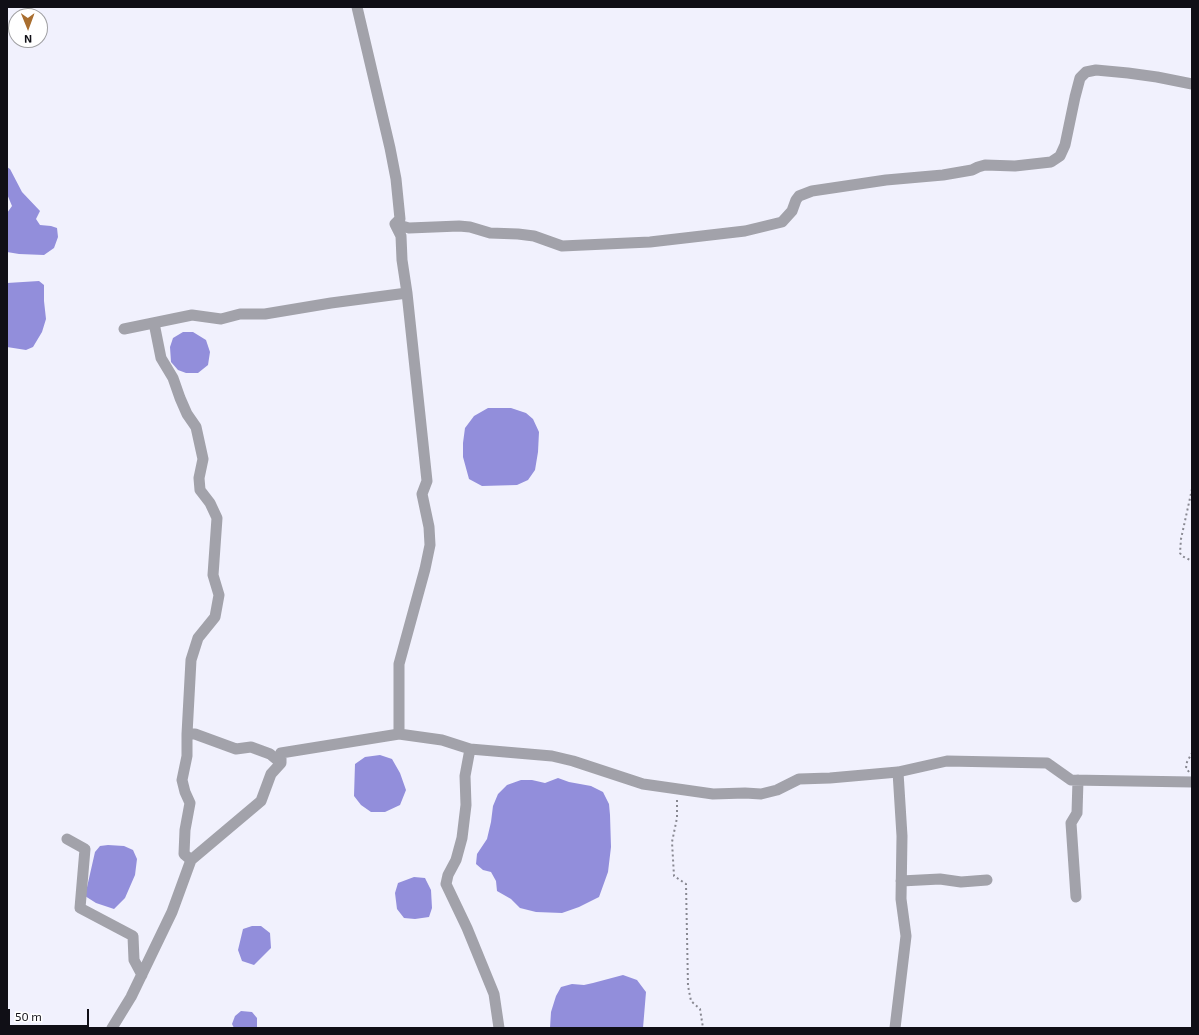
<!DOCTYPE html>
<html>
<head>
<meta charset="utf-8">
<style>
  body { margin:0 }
  #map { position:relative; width:1199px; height:1035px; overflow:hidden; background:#f1f1fd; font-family:"Exo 2",sans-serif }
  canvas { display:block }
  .frame { position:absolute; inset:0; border:8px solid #100f16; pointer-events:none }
  .north { position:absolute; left:8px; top:8px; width:40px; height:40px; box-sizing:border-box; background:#fff; border:1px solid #9f9fa2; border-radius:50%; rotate:179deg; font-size:11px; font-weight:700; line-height:16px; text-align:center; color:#100f16 }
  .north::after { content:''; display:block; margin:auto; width:14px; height:18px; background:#a96e2f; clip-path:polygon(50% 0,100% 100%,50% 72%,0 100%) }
  .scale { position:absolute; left:8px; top:1009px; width:81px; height:18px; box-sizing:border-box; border:2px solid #100f16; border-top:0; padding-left:5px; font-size:12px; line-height:14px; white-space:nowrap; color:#100f16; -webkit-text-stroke:3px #fff; paint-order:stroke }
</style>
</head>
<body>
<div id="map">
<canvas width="1199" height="1035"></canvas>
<div class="frame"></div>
<div class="north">N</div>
<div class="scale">50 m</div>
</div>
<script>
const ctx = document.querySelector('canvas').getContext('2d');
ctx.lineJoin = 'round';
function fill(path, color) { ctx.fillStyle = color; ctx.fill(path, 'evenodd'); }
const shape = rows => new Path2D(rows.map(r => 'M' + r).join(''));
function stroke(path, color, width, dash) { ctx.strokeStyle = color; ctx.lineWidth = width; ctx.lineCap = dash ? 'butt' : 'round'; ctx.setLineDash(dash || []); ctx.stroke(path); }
fill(shape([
  [7,167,10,169,22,192,40,211,36,219,40,225,51,226,57,228,58,237,54,248,44,255,19,254,7,252,7,213,12,206,7,194],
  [39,281,44,285,44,301,46,319,42,332,33,347,26,350,7,347,7,283],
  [183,332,193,332,206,340,210,352,208,365,198,373,186,373,178,370,171,362,170,347,173,338],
  [488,408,511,408,526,413,533,419,539,432,538,452,535,470,528,480,517,485,482,486,469,479,463,457,463,443,465,428,474,416],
  [380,755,392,759,400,773,406,790,400,805,385,812,371,812,361,805,354,796,355,764,365,757],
  [558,778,569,782,591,786,603,792,609,804,610,815,611,847,608,872,599,897,579,907,562,913,536,912,520,908,511,899,497,891,496,881,491,872,483,870,476,864,477,854,487,839,491,822,493,806,498,794,507,785,521,780,532,780,545,783],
  [108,845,124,846,133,850,137,859,135,875,125,898,114,909,96,903,85,896,95,852,100,846],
  [414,877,425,878,431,890,432,908,429,917,415,919,404,918,397,909,395,893,398,883],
  [252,926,261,926,270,933,271,948,254,965,242,961,238,950,243,929],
  [623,975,637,980,646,992,643,1028,550,1028,551,1012,556,996,561,987,572,984,584,985,593,983],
  [241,1011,252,1012,257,1018,257,1028,234,1028,232,1024,235,1016]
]), '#928edb');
stroke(shape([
  [1192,455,1192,459],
  [1192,489,1181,539,1180,553,1182,556,1192,561],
  [1189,772,1186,768,1187,762,1192,753],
  [677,800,677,818,672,842,674,876,686,884,688,986,691,1001,700,1009,703,1028]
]), '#888891', 2, [2, 3]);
stroke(shape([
  [357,7,390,148,396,179,400,219,395,224,401,236,402,260,407,293,427,481,422,494,429,527,430,545,425,569,399,664,399,734],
  [395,224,409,228,459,226,470,227,490,233,518,234,534,236,562,246,650,242,745,231,782,222,792,211,796,200,799,196,812,191,886,180,943,175,972,170,978,167,985,165,1015,166,1051,162,1060,156,1065,145,1075,97,1080,78,1086,72,1096,70,1128,73,1157,77,1192,84],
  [154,323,161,358,173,378,180,398,187,414,196,427,203,459,199,478,200,490,210,503,217,518,213,575,219,595,215,617,198,638,191,660,187,734],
  [124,329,192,315,221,319,240,314,265,314,331,303,407,293],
  [470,749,465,776,466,805,462,838,456,860,448,875,446,884,467,928,494,994,499,1028],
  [67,839,85,849,80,908,133,936,134,960,142,975],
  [191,860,184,854,185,830,190,803,185,792,182,780,187,756,187,734,195,734,236,749,251,747,270,754,281,763],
  [901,881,940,879,961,882,987,880],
  [1076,897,1071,823,1077,813,1078,780],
  [112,1028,131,997,172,912,191,860,261,801,271,774,281,763,281,753,399,734,442,740,470,749,552,756,573,761,643,784,713,794,745,793,761,794,777,790,799,779,830,778,898,772,947,761,1047,763,1071,780,1192,782],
  [895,1028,906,936,901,899,902,836,898,772]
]), '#a2a2aa', 11);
</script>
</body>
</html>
